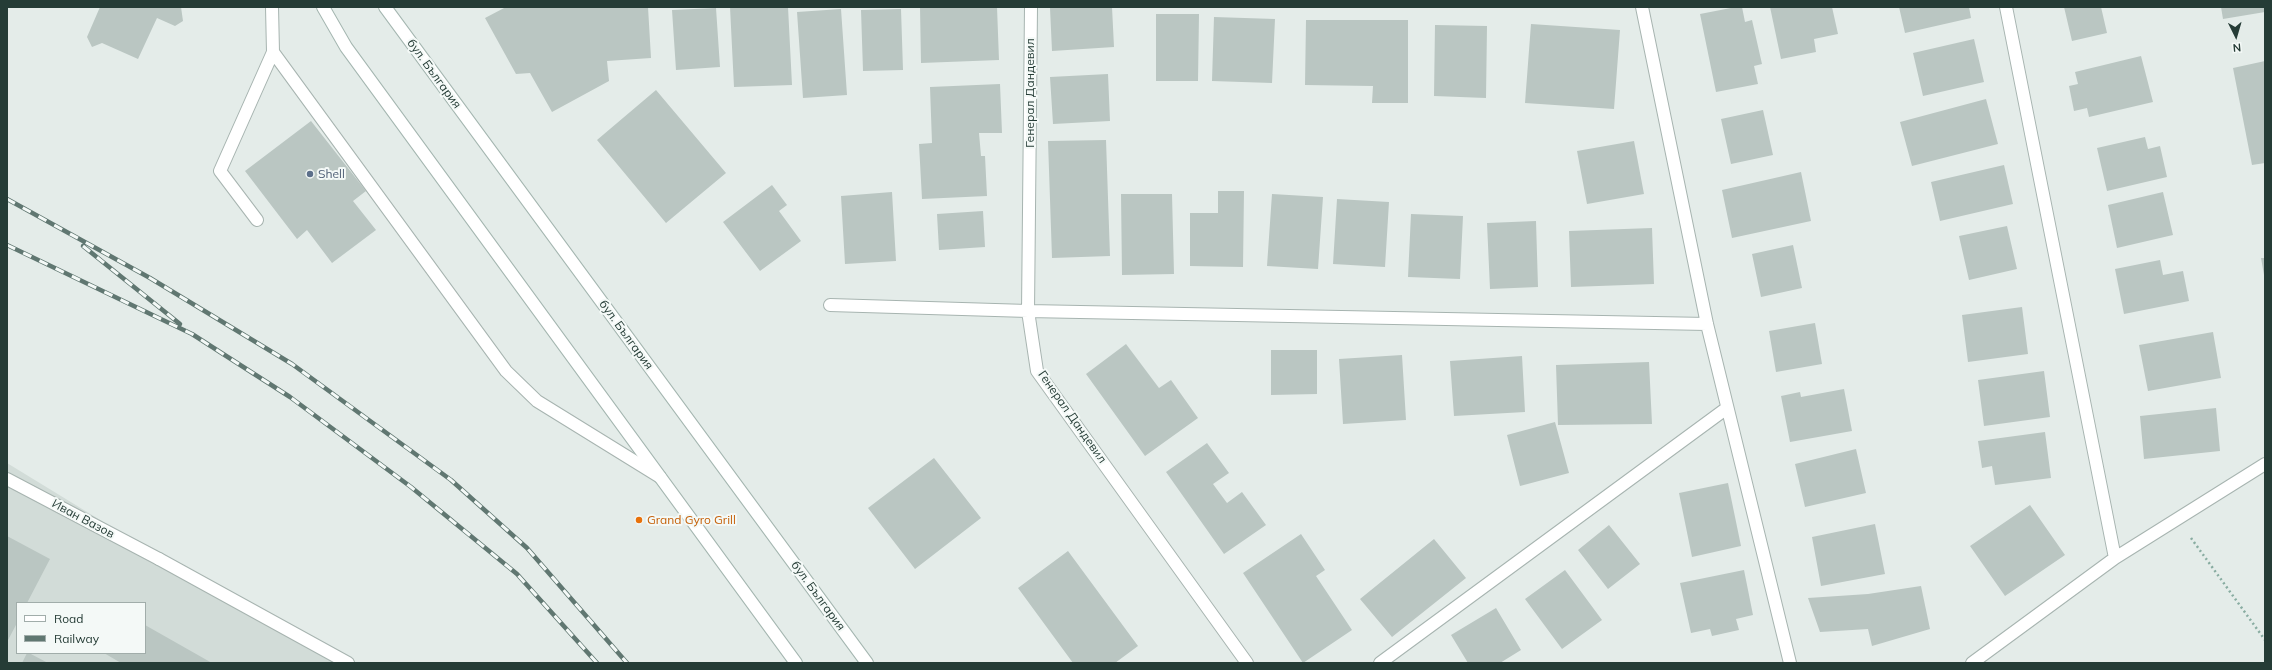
<!DOCTYPE html>
<html>
<head>
<meta charset="utf-8">
<style>
  body { margin:0 }
  #map { position:relative; width:2272px; height:670px; overflow:hidden; background:#e4ece9; font-family:Mulish,sans-serif }
  canvas { display:block }
  .frame { position:absolute; inset:0; border:8px solid #253c36; pointer-events:none }
  .legend { position:absolute; left:16px; top:602px; width:130px; height:52px; box-sizing:border-box; background:#f4f9f7; border:1px solid #a1adaa; margin:0; padding:5px 7px; list-style:none; font-size:12px; color:#253c36 }
  .legend li { display:flex; align-items:center; gap:8px; height:20px }
  .legend b { width:20px; border:1px solid #a1adaa }
  .north { position:absolute; left:2216px; top:16px; width:40px; height:40px; -webkit-text-stroke:3px #f4f9f7; paint-order:stroke; rotate:175deg; font-size:11px; font-weight:700; line-height:16px; text-align:center; color:#253c36 }
  .north::after { content:''; display:block; margin:auto; width:14px; height:18px; background:#253c36; clip-path:polygon(50% 0,100% 100%,50% 72%,0 100%) }
</style>
</head>
<body>
<div id="map">
<canvas width="2272" height="670"></canvas>
<div class="frame"></div>
<ul class="legend">
<li><b style="height:5px;background:#fff"></b>Road</li>
<li><b style="height:5px;background:#607771"></b>Railway</li>
</ul>
<div class="north">N</div>
</div>
<script>
const ctx = document.querySelector('canvas').getContext('2d');
ctx.lineJoin = 'round';
function fill(path, color) { ctx.fillStyle = color; ctx.fill(path, 'evenodd'); }
const shape = rows => new Path2D(rows.map(r => 'M' + r).join(''));
function stroke(path, color, width, dash) { ctx.strokeStyle = color; ctx.lineWidth = width; ctx.lineCap = dash ? 'butt' : 'round'; ctx.setLineDash(dash || []); ctx.stroke(path); }
function label(font, color, halo, rows, align = 'center') {
  ctx.font = font + ' Mulish,sans-serif'; ctx.lineWidth = 4; ctx.setLineDash([]); ctx.textBaseline = 'middle'; ctx.strokeStyle = halo; ctx.fillStyle = color; for (const [text, x, y, turn = 0] of rows) {
    ctx.save(); ctx.translate(x, y); ctx.rotate((+turn || 0) * Math.PI / 180); ctx.textAlign = isNaN(turn) ? turn : align; if (halo) ctx.strokeText(text, 0, 0); ctx.fillText(text, 0, 0); ctx.restore();
  }
}
fill(shape([
  [7,463,334,663,7,663],
  [17,603,145,603,145,653,17,653]
]), '#d2dcd8');
fill(shape([
  [100,7,181,7,183,21,175,26,157,18,138,59,102,43,92,47,87,37],
  [506,7,648,7,651,58,607,61,609,81,552,112,530,73,516,74,485,18],
  [730,7,788,7,792,85,734,87],
  [920,7,997,7,999,60,921,63],
  [1112,7,1114,47,1052,51,1050,8],
  [1736,7,1742,7,1745,22,1752,20,1762,64,1754,66,1758,84,1716,92,1700,14],
  [1770,7,1832,7,1838,34,1814,39,1816,52,1781,59],
  [1899,7,1969,7,1971,18,1905,33],
  [2064,7,2101,7,2107,33,2072,41],
  [2221,7,2265,7,2265,12,2223,19],
  [716,8,720,67,676,70,672,10],
  [841,9,847,95,803,98,797,12],
  [901,9,903,70,863,71,861,10],
  [1156,14,1199,14,1198,81,1156,81],
  [1214,17,1275,19,1272,83,1212,81],
  [1306,20,1408,20,1408,103,1372,103,1373,86,1305,85],
  [1531,24,1620,30,1614,109,1525,103],
  [1435,25,1487,26,1486,98,1434,96],
  [1974,39,1984,82,1923,96,1913,53],
  [2141,56,2153,102,2089,117,2087,108,2074,111,2069,86,2078,84,2075,72],
  [2265,61,2265,163,2252,165,2233,68],
  [1108,74,1110,121,1053,124,1050,77],
  [1000,84,1002,133,979,133,981,156,985,156,987,196,922,199,919,144,932,143,930,87],
  [656,90,726,173,666,223,597,140],
  [1986,99,1998,144,1912,166,1900,122],
  [1763,110,1773,155,1731,164,1721,119],
  [311,121,366,191,353,201,376,230,332,263,307,230,297,239,245,171],
  [2145,137,2148,149,2160,146,2167,177,2107,191,2097,148],
  [1106,140,1110,256,1052,258,1048,141],
  [1634,141,1644,194,1587,204,1577,151],
  [2004,165,2013,204,1940,221,1931,182],
  [1801,172,1811,221,1732,238,1722,190],
  [772,185,787,205,779,211,801,241,760,271,723,222],
  [1218,191,1244,191,1243,267,1190,266,1190,213,1218,213],
  [892,192,896,261,845,264,841,196],
  [2163,192,2173,235,2117,248,2108,205],
  [1121,194,1172,194,1174,274,1122,275],
  [1272,194,1323,197,1318,269,1267,266],
  [1337,199,1389,202,1385,267,1333,264],
  [983,211,985,247,939,250,937,214],
  [1411,214,1463,216,1460,279,1408,277],
  [1536,221,1538,287,1490,289,1487,223],
  [2007,226,2017,269,1969,280,1959,236],
  [1652,228,1654,284,1571,287,1569,231],
  [1793,245,1802,288,1761,297,1752,254],
  [2261,258,2265,258,2265,275,2264,275],
  [2160,260,2163,275,2183,271,2189,301,2124,314,2115,269],
  [2022,307,2028,354,1968,362,1962,315],
  [1815,323,1822,364,1776,372,1769,331],
  [2213,332,2221,378,2148,391,2139,345],
  [1126,344,1159,388,1171,380,1198,418,1145,456,1086,374],
  [1271,350,1317,350,1317,394,1271,395],
  [1402,355,1406,420,1343,424,1339,359],
  [1522,356,1525,412,1454,416,1450,361],
  [1649,362,1652,424,1558,425,1556,365],
  [2044,371,2050,417,1984,426,1978,380],
  [1844,389,1852,431,1790,442,1781,396,1800,392,1801,397],
  [2216,408,2220,451,2144,459,2140,416],
  [1555,422,1569,473,1520,486,1507,435],
  [2045,432,2051,478,1995,485,1992,466,1982,468,1978,441],
  [1207,443,1229,473,1213,484,1227,503,1242,492,1266,525,1224,554,1166,472],
  [1856,449,1866,493,1805,507,1795,464],
  [934,458,981,518,915,569,868,508],
  [1728,483,1741,546,1692,557,1679,493],
  [2030,505,2065,555,2005,596,1970,546],
  [1875,524,1885,574,1821,586,1812,537],
  [1609,525,1640,564,1608,589,1578,550],
  [1301,534,1325,570,1316,576,1352,630,1303,663,1243,573],
  [7,536,50,559,27,603,17,603,17,623,7,642],
  [1434,539,1466,578,1392,637,1360,599],
  [1068,551,1138,646,1115,663,1073,663,1018,588],
  [1565,570,1602,620,1562,649,1525,599],
  [1744,570,1753,615,1736,619,1739,630,1712,636,1710,629,1691,633,1680,583],
  [1921,586,1930,629,1872,646,1868,629,1820,632,1808,598,1868,594],
  [1496,608,1521,650,1500,663,1468,663,1451,635],
  [145,625,212,663,121,663,104,653,145,653],
  [27,653,29,653,48,663,22,663]
]), '#bac6c2');
const lane = shape([
  [273,52,506,371,537,401,660,477],
  [257,220,220,171,273,52,272,7],
  [159,559,348,663]
]);
const street = shape([
  [1031,7,1028,311,1037,371,1247,663],
  [1642,7,1707,324,1790,663],
  [2006,7,2115,558],
  [830,305,1028,311,1707,324],
  [7,479,159,559],
  [1380,663,1727,408],
  [1972,663,2115,558,2265,464]
]);
const secondary = shape([
  [323,7,346,47,796,663],
  [385,7,867,663]
]);
stroke(lane, '#a7b4b0', 14);
stroke(street, '#a7b4b0', 14);
stroke(secondary, '#a4b6b0', 14);
stroke(shape([
  [2191,538,2265,640]
]), '#88aca1', 2.5, [2, 3]);
stroke(lane, '#fff', 12);
stroke(street, '#fff', 12);
stroke(secondary, '#fff', 12);
const rail = shape([
  [7,199,150,278,292,364,451,480,527,548,627,663],
  [7,245,192,334,290,397,411,487,517,574,597,663],
  [83,246,180,324]
]);
stroke(rail, '#607771', 4.5);
stroke(rail, '#f4f9f7', 3, [9]);
for (const [x, y, r, color] of [
  [310,174,4,"#5c6f8a"],
  [639,520,4,"#e8710a"]
]) { const dot = new Path2D(); dot.arc(x, y, r, 0, 2 * Math.PI); ctx.fillStyle = color; ctx.fill(dot); stroke(dot, '#f4f9f7', 1.5); }
label('12px', '#253c36', '#f4f9f7', [
  ["бул. България",434,74,54],
  ["Генерал Дандевил",1030,93,-90],
  ["бул. България",626,335,54],
  ["Генерал Дандевил",1072,417,55],
  ["Иван Вазов",83,519,28],
  ["бул. България",818,596,54]
]);
label('12px', '#4e5e75', '#f4f9f7', [
  ["Shell",318,174]
], 'left');
label('12px', '#c56008', '#f4f9f7', [
  ["Grand Gyro Grill",647,520]
], 'left');
</script>
</body>
</html>
